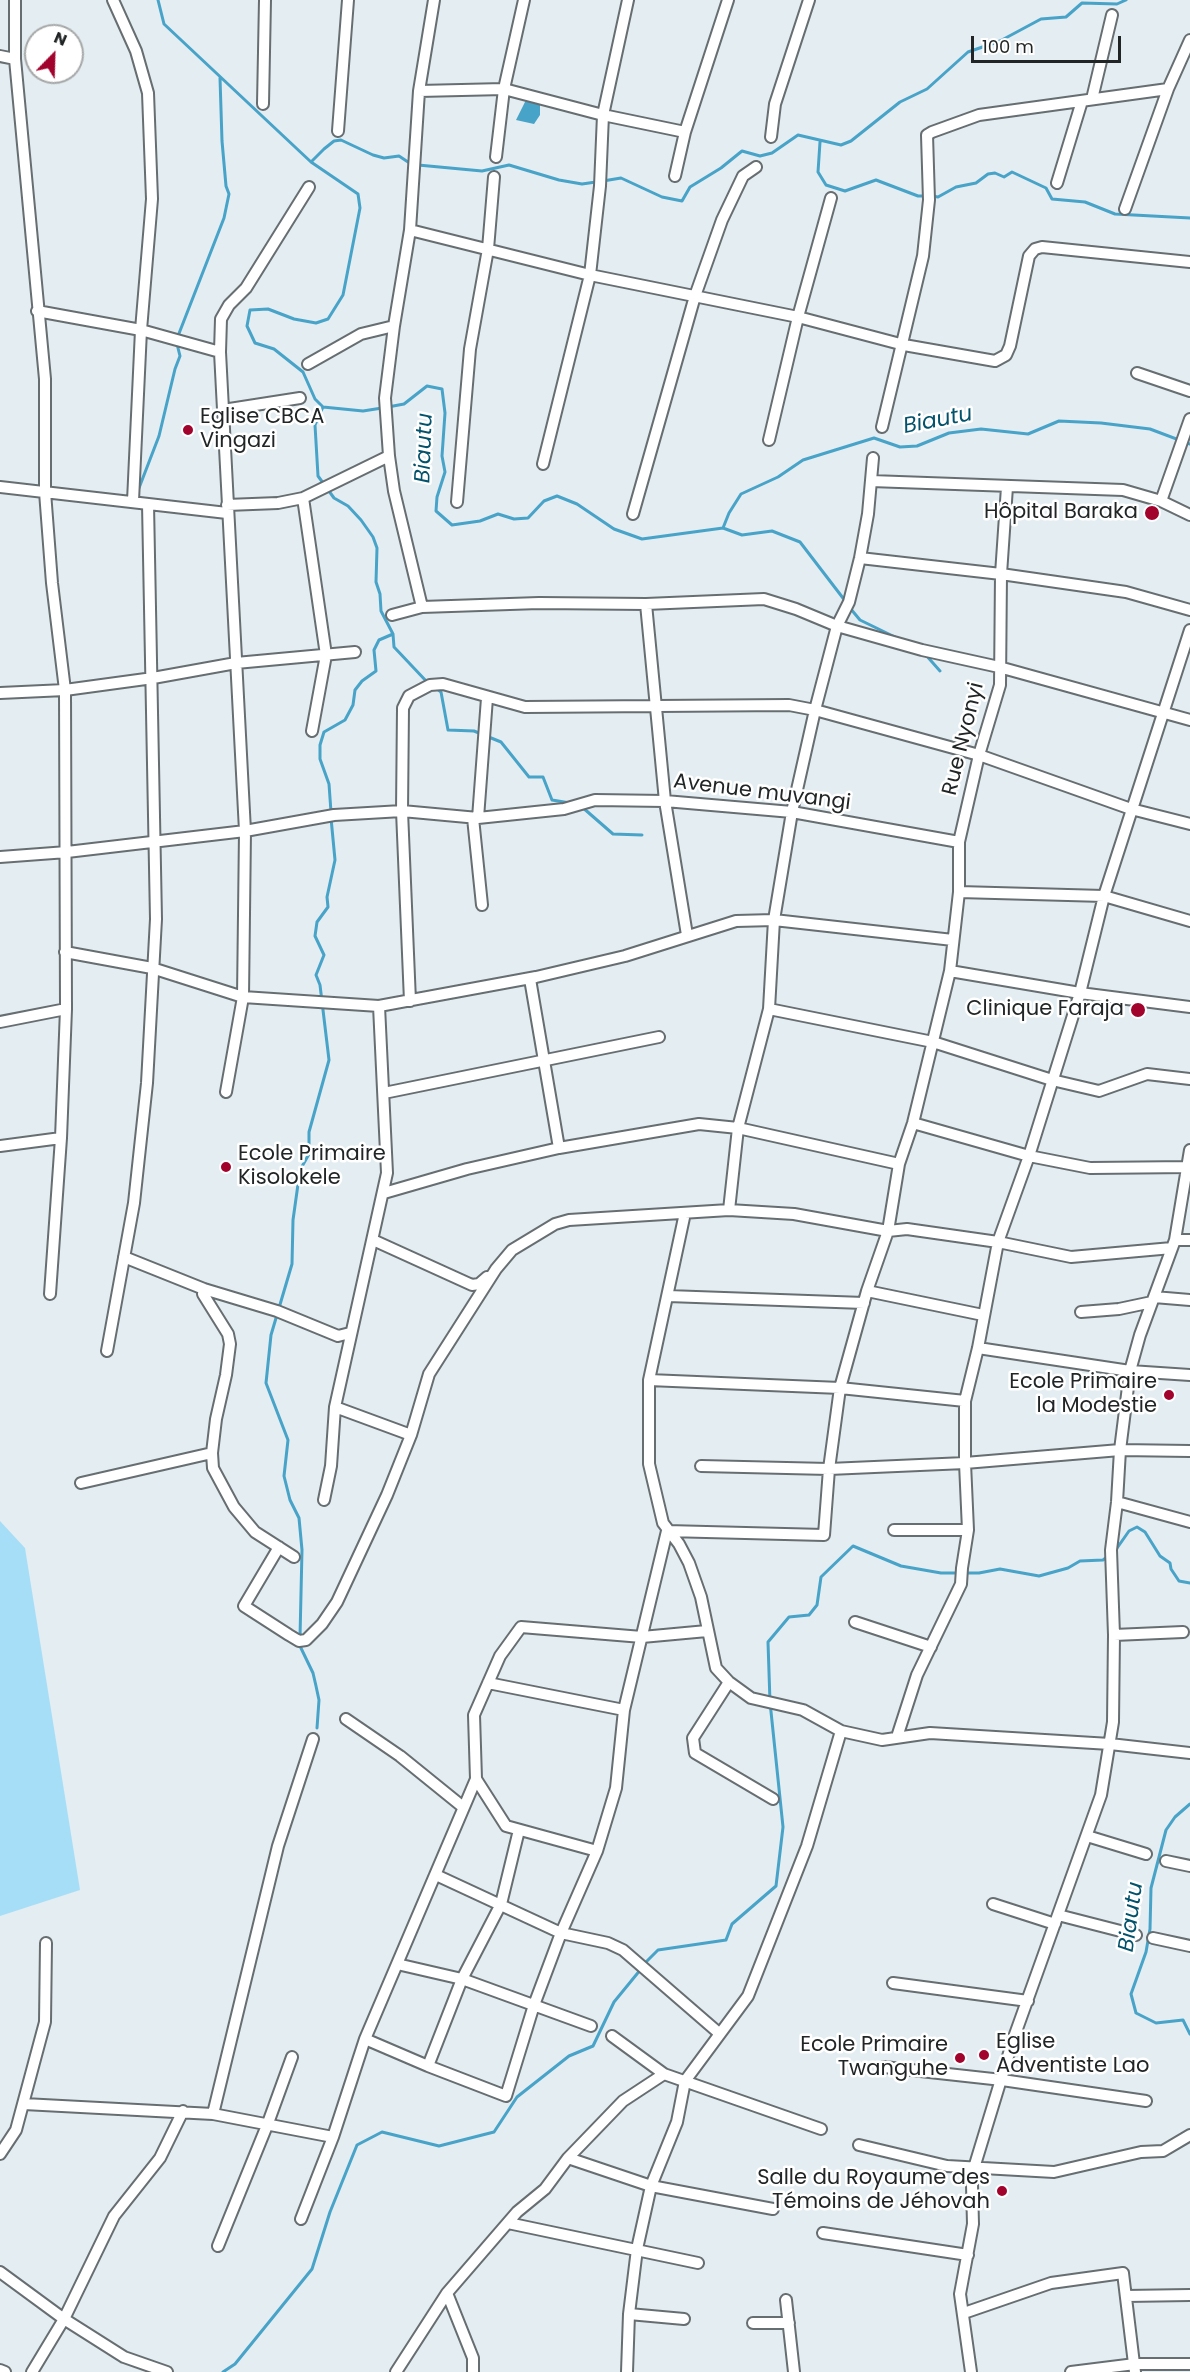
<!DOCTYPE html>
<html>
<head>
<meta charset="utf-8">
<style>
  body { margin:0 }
  #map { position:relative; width:1190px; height:2372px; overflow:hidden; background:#e4edf1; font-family:Poppins,sans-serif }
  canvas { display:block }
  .north { position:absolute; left:24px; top:24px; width:60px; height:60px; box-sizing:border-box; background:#fff; border:2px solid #a6a8a8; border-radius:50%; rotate:23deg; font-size:16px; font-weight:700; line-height:24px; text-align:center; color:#212526 }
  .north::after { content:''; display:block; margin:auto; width:21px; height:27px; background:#a2032d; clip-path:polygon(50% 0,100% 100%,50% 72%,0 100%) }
  .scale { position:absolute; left:971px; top:36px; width:150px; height:27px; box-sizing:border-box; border:3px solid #212526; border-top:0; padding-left:8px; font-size:18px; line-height:21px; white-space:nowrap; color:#212526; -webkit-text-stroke:4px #fff; paint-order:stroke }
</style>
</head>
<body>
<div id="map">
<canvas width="1190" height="2372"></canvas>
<div class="north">N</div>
<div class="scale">100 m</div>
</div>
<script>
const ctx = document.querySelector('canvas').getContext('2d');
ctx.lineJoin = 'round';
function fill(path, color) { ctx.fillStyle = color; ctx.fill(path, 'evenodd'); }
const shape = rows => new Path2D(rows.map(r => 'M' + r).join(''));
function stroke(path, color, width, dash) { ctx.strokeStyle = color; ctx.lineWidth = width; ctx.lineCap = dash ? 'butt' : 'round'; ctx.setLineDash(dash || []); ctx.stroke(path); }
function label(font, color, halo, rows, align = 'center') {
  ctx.font = font + ' Poppins,sans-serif'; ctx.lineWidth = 5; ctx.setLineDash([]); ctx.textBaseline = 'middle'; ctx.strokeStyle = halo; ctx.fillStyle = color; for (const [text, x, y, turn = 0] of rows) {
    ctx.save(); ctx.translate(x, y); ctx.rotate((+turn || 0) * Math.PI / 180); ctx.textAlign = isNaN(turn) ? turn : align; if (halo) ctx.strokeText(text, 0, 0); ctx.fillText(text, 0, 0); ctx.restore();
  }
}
fill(shape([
  [0,1521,25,1548,80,1890,0,1916]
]), '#a7def7');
fill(shape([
  [526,100,540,104,540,115,534,124,516,120]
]), '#48a3c8');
stroke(shape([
  [158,0,164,24,311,162,358,194,360,208,343,295,328,319,316,323,294,319,268,309,250,310,247,326,255,343,274,349,303,372,315,399,323,407,363,411,382,408],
  [820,142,818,172,826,185,845,191,876,180,918,196,926,196],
  [311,162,324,149,334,141,341,140,373,155,384,158,399,156,411,164],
  [418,165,482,171,509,165,559,180,582,184,596,182],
  [603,181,621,178,662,197,682,201,690,187,721,168,742,151,760,156,772,153,798,135,841,145,851,141,900,102,927,89,968,52,1000,41,1041,19,1066,17,1082,3,1117,4,1126,0],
  [932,196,938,197,956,187,976,183,988,174,995,173,1004,177,1012,172,1046,188,1052,199,1085,202,1115,214,1190,218],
  [178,336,224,218,229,194,226,186,222,141,220,78],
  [323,407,315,425,318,476,334,498,348,506,361,520,373,537,377,548,376,582,380,594,381,611,393,634,379,640,374,650,376,671,362,681,355,690,353,705,345,720,324,732,320,745,320,759,329,784,331,812],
  [388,407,404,404,427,386,442,389,445,413,442,456,445,472,437,497,436,511,452,525,480,521,498,514,514,519,528,518,544,501,557,496,577,504,614,529,642,539,723,528,729,513,741,494,778,477,803,460,874,438,900,447,917,446,949,433,981,429,1028,434,1059,421,1101,423,1150,429,1190,444],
  [139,488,159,436,175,369,180,356,177,344],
  [723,528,742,535,772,531,800,542,846,602],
  [850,608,860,620,897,638],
  [393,634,394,647,428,683],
  [925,654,940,671],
  [436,688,441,692,448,730,474,731,501,742,529,777,543,777,552,800,570,803],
  [582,807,613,834,642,835],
  [1115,1551,1129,1531,1137,1527,1145,1532,1160,1556,1170,1563,1171,1569,1179,1581,1190,1583],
  [300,1637,302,1550,299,1518,290,1500,284,1476,288,1440,266,1383,271,1335,292,1264,293,1220,300,1170,309,1154,309,1132,329,1060,320,985,316,975,324,955,315,936,317,922,328,907,327,897,335,860,331,818],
  [299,1644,313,1673,316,1686,319,1700,317,1728],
  [1190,1804,1175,1817,1166,1830,1151,1888,1150,1929,1146,1952,1131,1994,1136,2013,1156,2023,1183,2020,1190,2034],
  [644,1964,658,1950,726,1940,732,1924,776,1886,783,1827,770,1702,768,1642,789,1617,809,1615,817,1605,821,1577,853,1546,901,1566,941,1573,979,1573,1000,1569,1039,1576,1068,1568,1080,1561,1103,1560,1107,1557],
  [223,2372,235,2364,312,2269,330,2212,357,2145,382,2132,439,2146,494,2132,517,2097,569,2056,593,2046,614,2002,641,1969]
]), '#48a3c8', 3);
const minor = shape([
  [15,0,15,59,45,379,45,492,52,583,65,690,66,1009,61,1138,50,1294],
  [113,0,136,51,148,93,152,199,141,330,133,501],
  [0,56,15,59],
  [419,91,504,89,603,115,685,132],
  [1092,99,1112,15],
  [263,104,265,0],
  [338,131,348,0],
  [771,137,775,104,809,0],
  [496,157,504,89,524,0],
  [675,176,685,132,728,0],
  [1057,183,1082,101],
  [1125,209,1168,89,1190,40],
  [410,230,590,275,798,317,904,345,995,361,1006,355,1010,346,1029,256,1035,249,1042,247,1190,262],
  [37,311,141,330,220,352],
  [308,364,361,334,394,326],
  [1137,373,1190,391],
  [223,410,300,398],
  [882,427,923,256,929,200,927,135,932,132,979,115,1168,89],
  [769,440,798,317,831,198],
  [543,464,590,275,600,186,603,115,628,0],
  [871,481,1123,490,1161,501,1190,515],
  [0,487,227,513],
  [303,498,326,655,312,731],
  [1161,501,1190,419],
  [457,502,470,349,488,249,494,177],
  [227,505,278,503,303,498,389,456],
  [633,514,695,296,722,220,743,176,756,167],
  [860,558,1001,574,1126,592,1190,610],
  [646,604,665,801,687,935],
  [422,607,394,491,389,456,385,398,394,326,410,230,419,91,434,0],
  [392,615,422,607,539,603,646,604,764,599,796,609,837,626,922,650,999,667,1190,720],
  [0,693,65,690,153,678,236,663,355,652],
  [473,818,482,905],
  [478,818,487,698],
  [0,857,67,852,245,831,334,815,402,811,478,818,564,809,595,800,665,801,792,812,959,842],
  [959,892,1104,896,1190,921],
  [65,952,152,968,243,997,379,1006,536,977,625,956,736,921,774,920,953,940],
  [950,971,1080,993,1190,1007],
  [530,979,559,1148],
  [410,1001,402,811,403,708,409,696,430,685,443,684,525,707,789,705,815,710,979,755,1131,809,1190,824],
  [769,1009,933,1042,1052,1080,1099,1091,1147,1074,1190,1079],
  [0,1022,66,1009],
  [226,1092,243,997,245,831,220,352,221,319,229,305,246,288,309,187],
  [384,1093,659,1037],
  [913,1123,1029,1156,1090,1168,1190,1167],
  [0,1146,61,1138],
  [384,1193,467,1169,559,1148,699,1124,738,1128,899,1164],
  [729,1210,738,1128,769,1009,774,920,792,812,815,710,837,626,849,602,860,558,868,514,873,458],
  [685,1213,649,1380,649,1464,663,1523,679,1544,689,1563,701,1597,716,1668,729,1682,751,1698,803,1710,841,1731,882,1740,930,1733,1110,1744,1190,1753],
  [373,1240,472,1285,479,1284,487,1277],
  [1175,1240,1190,1240],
  [124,1257,204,1289,277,1311,338,1336,350,1333],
  [204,1289,203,1294,228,1334,230,1344,226,1375,216,1419,212,1453,213,1468,234,1507,255,1532,294,1557],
  [867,1291,983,1315],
  [668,1296,864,1303],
  [1154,1297,1190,1300],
  [1081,1312,1119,1309,1152,1302],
  [978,1348,1130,1371,1190,1375],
  [107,1351,134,1203,147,1083,156,919,148,504],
  [649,1380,840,1388,965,1401],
  [335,1407,411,1435],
  [701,1466,829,1469,965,1463,1120,1450,1190,1451],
  [81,1483,212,1453],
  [324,1500,331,1466,335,1407,387,1173,379,1006],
  [1117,1502,1190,1522],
  [894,1530,968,1530],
  [667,1531,824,1535,829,1469,840,1388,867,1291,888,1231,899,1164,913,1123,950,971,959,892,959,842,979,755,1000,685,1001,574,1007,487],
  [279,1547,244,1606,289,1635,299,1641,306,1640,322,1624,337,1602,387,1495,411,1435,429,1374,496,1269,512,1250,555,1224,569,1220,729,1210,794,1214,888,1231,907,1229,998,1242,1071,1257,1172,1248],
  [855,1622,931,1647],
  [1114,1635,1183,1632],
  [729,1682,693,1738,695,1753,773,1799],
  [488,1683,624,1710],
  [346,1719,400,1756,463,1807],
  [897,1737,917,1675,961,1584,962,1568,968,1530,965,1463,965,1401,978,1348,998,1242,1029,1156,1080,993,1104,896,1190,630],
  [476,1779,506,1826,597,1851],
  [1087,1836,1146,1854],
  [1166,1861,1190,1866],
  [436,1875,561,1933,608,1943,623,1950,720,2034],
  [993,1904,1055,1924],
  [1058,1915,1136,1935],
  [1153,1938,1190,1946],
  [397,1964,462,1979,591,2026],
  [893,1983,1028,2001],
  [612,2036,664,2074,821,2129],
  [365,2039,428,2066,506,2096,534,2005,561,1933,597,1851,616,1788,624,1710,667,1531],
  [428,2066,462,1979,501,1904,519,1830],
  [884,2067,1002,2080,1146,2101],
  [24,2104,213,2114,333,2137],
  [213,2114,278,1846,313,1739],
  [859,2145,947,2166,1054,2172,1141,2152,1163,2151,1190,2135],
  [0,2154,16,2130,45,2022,46,1943],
  [568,2158,651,2186,773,2209],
  [301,2219,333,2137,365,2039,476,1779,474,1715,500,1656,521,1627,642,1637,707,1631],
  [508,2223,698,2263],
  [823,2233,968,2255],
  [218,2246,268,2123,292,2057],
  [0,2272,64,2319,124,2357,167,2372],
  [447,2293,473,2358,473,2372],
  [1126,2296,1190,2295],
  [786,2300,794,2372],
  [964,2313,1051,2283,1123,2273,1135,2372],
  [629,2314,684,2319],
  [753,2323,789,2323],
  [0,2370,5,2372],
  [32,2372,64,2319,114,2216,160,2158,183,2111],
  [396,2372,447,2293,517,2212,545,2189,568,2158,623,2101,664,2074],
  [627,2372,629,2314,637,2249,651,2186,677,2122,685,2081,748,1996,807,1846,841,1731],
  [971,2372,960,2294,973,2224,972,2185,974,2168,1013,2040,1101,1795,1113,1722,1114,1635,1111,1550,1117,1502,1120,1450,1130,1371,1140,1335,1175,1240,1190,1150],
  [1071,2372,1135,2364,1190,2364]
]);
stroke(minor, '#676e72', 14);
stroke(minor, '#fff', 10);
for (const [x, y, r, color] of [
  [188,430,6,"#a2032d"],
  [1152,513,8,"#a2032d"],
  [1138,1010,8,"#a2032d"],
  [226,1167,6,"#a2032d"],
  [1169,1395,6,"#a2032d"],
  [984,2055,6,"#a2032d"],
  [960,2058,6,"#a2032d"],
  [1002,2191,6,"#a2032d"]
]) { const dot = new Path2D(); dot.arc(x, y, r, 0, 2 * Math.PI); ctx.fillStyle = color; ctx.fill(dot); stroke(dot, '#fff', 2); }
label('21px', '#212526', '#fff', [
  ["Eglise CBCA",200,418,"left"],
  ["Vingazi",200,442,"left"],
  ["Hôpital Baraka",1138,513],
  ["Clinique Faraja",1124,1010],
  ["Ecole Primaire",238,1155,"left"],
  ["Kisolokele",238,1179,"left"],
  ["Ecole Primaire",1157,1383],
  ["la Modestie",1157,1407],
  ["Eglise",996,2043,"left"],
  ["Adventiste Lao",996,2067,"left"],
  ["Ecole Primaire",948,2046],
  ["Twanguhe",948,2070],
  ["Salle du Royaume des",990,2179],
  ["Témoins de Jéhovah",990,2203]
], 'right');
label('21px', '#212526', '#fff', [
  ["Rue Nyonyi",964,739,-76],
  ["Avenue muvangi",762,793,7]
]);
label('italic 22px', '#02526c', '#fff', [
  ["Biautu",938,421,-11],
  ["Biautu",425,448,-88],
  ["Biautu",1132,1917,-82]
]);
</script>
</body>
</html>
